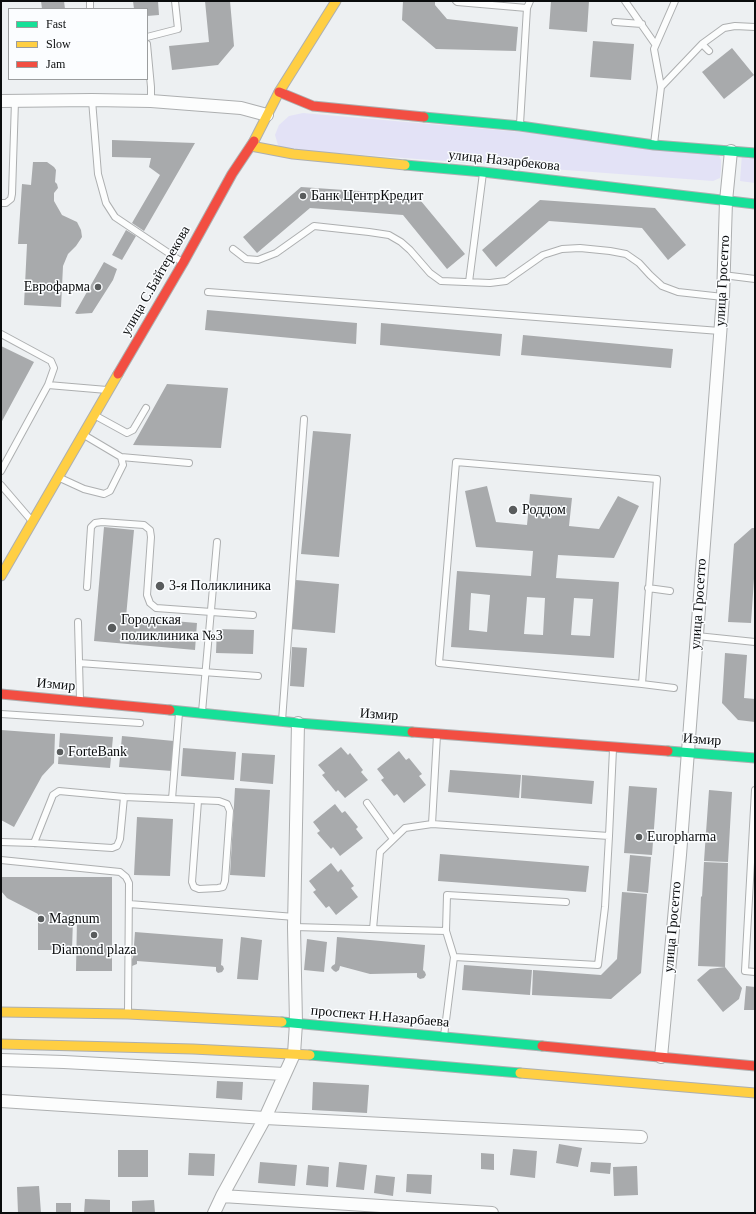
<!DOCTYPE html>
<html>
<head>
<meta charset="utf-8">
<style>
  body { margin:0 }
  #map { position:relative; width:756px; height:1214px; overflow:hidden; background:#edf0f2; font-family:"Times New Roman",serif }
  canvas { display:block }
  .frame { position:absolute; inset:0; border:2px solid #0a0c0d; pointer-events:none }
  .legend { position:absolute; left:8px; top:8px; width:140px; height:72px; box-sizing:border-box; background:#fbfdff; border:1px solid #9b9d9e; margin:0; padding:5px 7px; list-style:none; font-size:12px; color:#0a0c0d }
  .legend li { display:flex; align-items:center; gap:8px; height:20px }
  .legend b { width:20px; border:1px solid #9b9d9e }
</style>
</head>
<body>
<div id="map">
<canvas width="756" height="1214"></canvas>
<div class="frame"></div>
<ul class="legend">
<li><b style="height:5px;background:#16e098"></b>Fast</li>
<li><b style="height:5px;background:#ffcf43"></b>Slow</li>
<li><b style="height:5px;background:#f24e42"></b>Jam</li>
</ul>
</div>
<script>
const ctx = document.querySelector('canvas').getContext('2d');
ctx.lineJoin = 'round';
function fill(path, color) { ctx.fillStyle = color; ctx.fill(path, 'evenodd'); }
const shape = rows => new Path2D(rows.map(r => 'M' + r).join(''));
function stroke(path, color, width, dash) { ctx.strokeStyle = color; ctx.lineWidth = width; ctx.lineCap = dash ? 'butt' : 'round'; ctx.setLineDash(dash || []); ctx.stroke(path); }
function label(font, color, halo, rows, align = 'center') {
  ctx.font = font + ' "Times New Roman",serif'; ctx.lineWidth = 3; ctx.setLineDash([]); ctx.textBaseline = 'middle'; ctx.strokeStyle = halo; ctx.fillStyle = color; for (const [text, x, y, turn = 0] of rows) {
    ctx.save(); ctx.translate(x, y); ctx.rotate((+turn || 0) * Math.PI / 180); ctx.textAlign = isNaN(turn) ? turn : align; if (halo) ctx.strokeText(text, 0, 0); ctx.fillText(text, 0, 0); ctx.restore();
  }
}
fill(shape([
  [303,113,716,149,721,160,721,170,720,178,713,181,283,149,278,145,275,135,279,125,289,116],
  [742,154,755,155,755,183,740,181]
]), '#e3e2f6');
fill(shape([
  [41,1,64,1,65,9,42,9],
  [133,1,158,1,159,15,147,16,147,9,134,9],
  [205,1,230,1,234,46,218,65,172,70,169,46,209,42],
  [403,1,435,1,435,5,447,19,518,27,516,51,436,49,402,20],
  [551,1,589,1,587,32,549,29],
  [593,41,634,44,631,80,590,77],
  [732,48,754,75,724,99,702,72],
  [112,140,195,143,144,231,132,223,160,175,149,167,151,158,112,157],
  [33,162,47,162,54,167,56,170,55,182,57,184,58,188,54,193,54,201,62,215,77,222,81,230,82,237,76,246,68,254,63,266,61,307,24,305,27,244,18,244,22,184,31,185],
  [301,187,416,195,465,254,447,269,403,215,310,208,257,253,243,237],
  [540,200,655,208,686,245,668,260,642,228,549,221,496,267,482,250],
  [126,230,136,236,122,260,112,255],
  [104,262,117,269,113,280,92,313,77,314,75,313],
  [207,310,357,323,356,344,205,330],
  [381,323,502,334,500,356,380,345],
  [523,335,673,349,671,368,521,355],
  [1,346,34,362,1,423],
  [167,384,228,388,221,448,133,445],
  [313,431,351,434,339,557,301,554],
  [487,486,496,522,527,525,530,494,572,498,569,526,599,529,618,496,639,506,614,558,558,555,556,578,619,582,614,658,451,647,457,571,531,576,533,551,476,547,465,491],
  [471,593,490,595,487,632,469,630],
  [527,597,545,598,543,635,524,634],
  [574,598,593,599,590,636,571,635],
  [104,527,134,530,126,617,197,623,195,650,94,641],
  [752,528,755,528,755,564,751,623,728,622,734,544],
  [296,580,339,584,335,633,291,629],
  [217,629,254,630,253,654,216,653],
  [292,647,307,648,304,687,290,686],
  [725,653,747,655,744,698,755,699,755,722,738,720,722,703],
  [1,730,55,734,54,763,42,776,14,827,1,820],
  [60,733,113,737,110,768,58,764],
  [122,736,174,741,172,771,119,767],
  [341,747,348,755,350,753,363,770,361,772,368,780,345,798,338,790,336,792,322,775,325,773,318,765],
  [183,748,236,752,234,780,181,776],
  [399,751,406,760,409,758,422,774,419,776,426,785,404,803,397,794,394,796,381,780,384,778,377,769],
  [242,753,275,755,273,784,240,781],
  [450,770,521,775,519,798,448,792],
  [522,775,594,781,592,804,521,798],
  [629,786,657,788,652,855,624,853],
  [235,788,270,790,265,877,230,875],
  [709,790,732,792,728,862,704,861],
  [335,804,342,813,345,811,358,827,356,829,363,838,340,856,333,847,331,849,317,833,320,831,313,822],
  [137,817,173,819,170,876,134,875],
  [440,854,589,866,586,892,438,881],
  [630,855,651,857,648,893,627,891],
  [704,862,728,863,725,967,698,966,701,896,702,897],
  [331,863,338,872,341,869,354,886,351,888,358,897,336,915,329,906,326,908,313,892,316,890,309,881],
  [1,877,112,877,112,971,76,971,77,919,73,919,72,950,38,950,38,914,7,898,1,891],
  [622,892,647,894,641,973,611,999,532,995,533,970,601,975,617,959],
  [135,932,223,939,221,965,223,966,224,969,222,972,218,973,216,971,216,967,137,961,137,964,132,966,130,963,130,960,133,958],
  [241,937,262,940,258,980,237,979],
  [337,937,425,945,423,970,425,972,426,975,424,978,420,979,417,977,417,973,370,974,340,966,339,970,336,972,334,971,331,968,332,966,335,964],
  [307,939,327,942,324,972,304,970],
  [464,965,532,970,530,995,462,990],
  [725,967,742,988,739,999,723,1012,697,980,710,969],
  [746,986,755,987,755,1010,744,1010],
  [217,1081,243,1082,242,1100,216,1098],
  [313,1082,369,1085,367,1113,312,1110],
  [559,1144,582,1148,578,1167,556,1163],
  [513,1149,537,1151,535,1178,510,1175],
  [118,1150,148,1150,148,1177,118,1177],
  [189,1153,215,1154,214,1176,188,1175],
  [481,1153,494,1154,494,1170,481,1169],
  [260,1162,297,1165,295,1186,258,1183],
  [339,1162,367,1165,364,1190,336,1187],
  [591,1162,611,1163,610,1174,590,1172],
  [308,1165,329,1167,328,1187,306,1185],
  [637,1166,638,1195,614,1196,613,1167],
  [407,1174,432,1175,431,1194,406,1192],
  [376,1175,395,1177,393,1196,374,1193],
  [39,1186,41,1213,18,1213,17,1187],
  [85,1199,110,1200,110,1213,84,1213],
  [154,1200,155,1213,132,1213,132,1201],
  [56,1203,71,1203,71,1213,56,1213]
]), '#a8aaac');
const lane = shape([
  [90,1,90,9],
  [456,1,457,2,527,8],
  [625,1,655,44],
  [615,22,642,24],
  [147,37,178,29,175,1],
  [147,44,151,87,151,101],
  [702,44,709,51],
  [661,87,702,44,724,28,735,26,755,27],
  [92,100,98,174,106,203,115,217,182,262],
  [520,124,527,8,530,1],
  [654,144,661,87,654,49,675,1],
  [1,203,6,203,11,199,12,194,15,101],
  [233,249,246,259,258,260,276,253,314,226,369,232,389,235,401,242,410,250,430,273,441,281,490,283,506,281,543,255,562,249,580,248,610,251,626,254,639,263,650,275,662,286,678,292,723,297],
  [723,275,755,279],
  [469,282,483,173],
  [208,292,720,331],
  [1,334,51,361,54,368,48,385,1,471],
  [48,385,107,390],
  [96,416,127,433,133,430,146,408],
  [121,457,189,463],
  [456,462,657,479,642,684,439,663,456,462],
  [60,478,84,489,104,494,110,491,123,465,121,457,84,435],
  [1,485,31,520],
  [87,587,91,527,95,523,102,522,144,525,150,530,151,537,147,595,150,603,156,608,253,615],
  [648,588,670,591],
  [78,622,80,700],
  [697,636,755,642],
  [79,663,258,676],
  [642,684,674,688],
  [202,712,217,542],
  [1,714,140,723],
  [282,721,304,419],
  [755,790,745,971,755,972],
  [172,799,179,713],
  [367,803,393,839],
  [432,824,609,836,613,749],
  [1,842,34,843,112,848,117,846,120,839,124,797],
  [34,843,53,795,59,791,124,797,219,801,227,804,230,811,225,881,223,887,218,888,199,889,194,887,192,882,198,801],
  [1,860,120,872,126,877,129,883,128,1013],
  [129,904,295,917],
  [294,927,446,931,454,957,444,1036],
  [373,929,380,852,405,828,432,824,437,735],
  [446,931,447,895,566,902],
  [454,957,598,965,605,907,609,836]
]);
const street = shape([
  [1,101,92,100,151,101,241,108,267,115],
  [661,1057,680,855,723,297,726,201,731,151],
  [1,1060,64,1062,284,1074],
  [1,1101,265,1118,641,1137],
  [222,1196,492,1213],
  [214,1213,222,1196,265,1118,294,1054,296,1023,294,927,298,723]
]);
const fast = shape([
  [424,117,520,126,654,145,755,153],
  [405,165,483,172,755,204],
  [170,710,298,723,412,732],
  [668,751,755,758],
  [282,1022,542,1046],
  [310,1055,520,1073]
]);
const slow = shape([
  [254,141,279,92,336,1],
  [251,146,293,154,405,165],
  [1,576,118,374],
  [1,1012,128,1014,282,1022],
  [1,1044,193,1049,310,1055],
  [520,1073,755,1093]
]);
const jam = shape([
  [279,92,313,106,424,117],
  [118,374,183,263,232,174,254,141],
  [1,694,170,710],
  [412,732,668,751],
  [542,1046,755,1066]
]);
stroke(lane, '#adafb0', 8);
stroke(street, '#adafb0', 14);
stroke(fast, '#adafb0', 11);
stroke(slow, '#adafb0', 11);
stroke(jam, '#adafb0', 11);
stroke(lane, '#fcfdfd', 6);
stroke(street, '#fcfdfd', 12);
stroke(fast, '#16e098', 9);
stroke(slow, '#ffcf43', 9);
stroke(jam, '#f24e42', 9);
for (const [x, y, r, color] of [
  [303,196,4,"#595c5d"],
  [98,287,4,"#595c5d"],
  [513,510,5,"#595c5d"],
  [160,586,5,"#595c5d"],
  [112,628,5,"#595c5d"],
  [60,752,4,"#595c5d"],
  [639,837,4,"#595c5d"],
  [41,919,4,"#595c5d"],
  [94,935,4,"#595c5d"]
]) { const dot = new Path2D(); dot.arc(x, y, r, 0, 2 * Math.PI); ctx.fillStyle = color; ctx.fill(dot); stroke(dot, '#fbfdff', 1.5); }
label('14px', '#0a0c0d', '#fbfdff', [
  ["улица Назарбекова",504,161,6],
  ["улица С.Байтерекова",156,281,-60],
  ["улица Гросетто",723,281,-87],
  ["улица Гросетто",699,604,-86],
  ["Измир",56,685,5],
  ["Измир",379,715,4],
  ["Измир",702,740,4],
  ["улица Гросетто",673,927,-85],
  ["проспект Н.Назарбаева",380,1017,5]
]);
label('14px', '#0a0c0d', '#fbfdff', [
  ["Банк ЦентрКредит",311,196],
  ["Еврофарма",90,287,"right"],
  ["Роддом",522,510],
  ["3-я Поликлиника",169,586],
  ["Городская",121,620],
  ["поликлиника №3",121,636],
  ["ForteBank",68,752],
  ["Europharma",647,837],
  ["Magnum",49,919],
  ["Diamond plaza",94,950,"center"]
], 'left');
</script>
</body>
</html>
